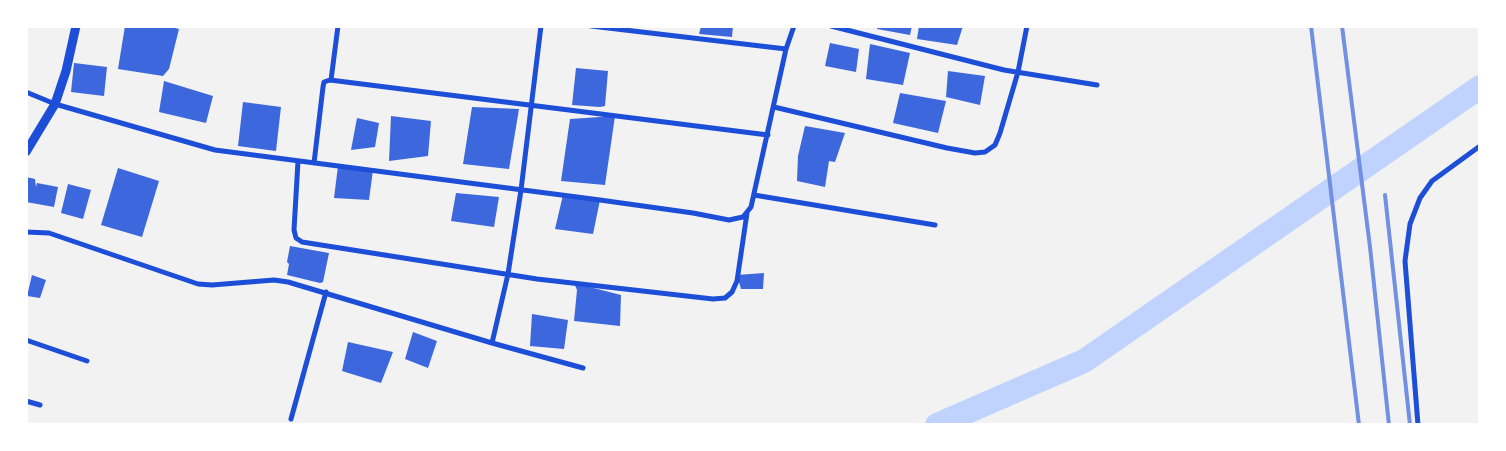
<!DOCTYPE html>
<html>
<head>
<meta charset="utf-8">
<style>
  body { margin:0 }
  #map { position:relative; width:1506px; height:451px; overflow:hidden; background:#f2f2f2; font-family:Quicksand,sans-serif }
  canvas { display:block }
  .frame { position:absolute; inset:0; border:28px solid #fff; pointer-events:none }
</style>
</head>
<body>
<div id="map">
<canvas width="1506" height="451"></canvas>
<div class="frame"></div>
</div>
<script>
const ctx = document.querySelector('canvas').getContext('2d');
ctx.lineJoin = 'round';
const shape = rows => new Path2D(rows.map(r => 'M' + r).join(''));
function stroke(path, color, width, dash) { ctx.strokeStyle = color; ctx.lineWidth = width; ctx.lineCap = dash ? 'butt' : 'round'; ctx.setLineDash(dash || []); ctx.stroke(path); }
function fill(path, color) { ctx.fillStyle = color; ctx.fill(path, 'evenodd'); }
stroke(shape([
  [937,425,1084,361,1480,87]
]), '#bfd3fe', 24);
fill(shape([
  [125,26,168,26,179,29,169,69,163,76,118,69],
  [701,26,733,26,732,37,699,34],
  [878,26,912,26,910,35,877,29],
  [919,26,963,26,957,45,917,39],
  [830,43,859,49,856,72,825,66],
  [870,44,910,53,903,85,866,79],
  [74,63,107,67,104,96,71,92],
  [576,68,608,71,605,106,600,107,572,105],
  [948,71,985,76,980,105,946,97],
  [164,81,213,96,206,123,159,112],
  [900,93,946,101,938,133,893,123],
  [243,102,281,107,276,151,238,146],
  [472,107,519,109,509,169,463,164],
  [391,116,431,121,428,156,389,161],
  [615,116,605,185,561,181,570,119],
  [357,118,379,123,375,147,351,150],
  [805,126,845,133,835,162,829,161,825,187,797,181,798,156],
  [338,166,373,170,369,200,334,198],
  [118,168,159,181,142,237,101,225],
  [26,177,35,179,36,187,37,183,58,187,54,207,26,202],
  [68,184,91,190,83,219,61,213],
  [456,193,499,197,494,227,451,221],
  [563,195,600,200,593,234,555,229],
  [290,246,329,253,323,282,320,283,287,275,289,264,287,262],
  [764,273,763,289,741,289,737,275],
  [32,275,46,280,40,298,27,296],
  [574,283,621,295,620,326,574,321,577,290],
  [532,314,568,320,564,349,530,346],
  [413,332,437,341,428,368,405,359],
  [348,342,393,352,381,383,342,371]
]), '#3d67dc');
stroke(shape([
  [591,26,786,49],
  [831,26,1004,70,1097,85],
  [331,80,338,26],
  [26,92,55,104,215,150,600,200,693,213,729,220,743,217,751,207,786,49,794,26],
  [774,107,947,148,975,153,985,152,995,145,1000,133,1018,72,1027,26],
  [298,161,294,230,296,238,302,242,537,279,713,299,725,298,732,292,737,281,747,213],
  [314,163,323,87,324,82,330,80,768,135],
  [754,195,935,225],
  [26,232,49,233,198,284,212,285,274,280,288,282,492,343,583,368],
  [26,340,87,361],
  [492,343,508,274,521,190,541,26],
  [26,401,40,405],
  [291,419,326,292],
  [1418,425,1405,261,1410,224,1420,198,1432,181,1480,146]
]), '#1d4ed8', 5);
stroke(shape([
  [26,152,55,104,66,71,76,26]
]), '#1d4ed8', 9);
stroke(shape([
  [1311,26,1359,425],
  [1342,26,1370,247,1389,425],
  [1385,195,1410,425]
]), '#7290e2', 4);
</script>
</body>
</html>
